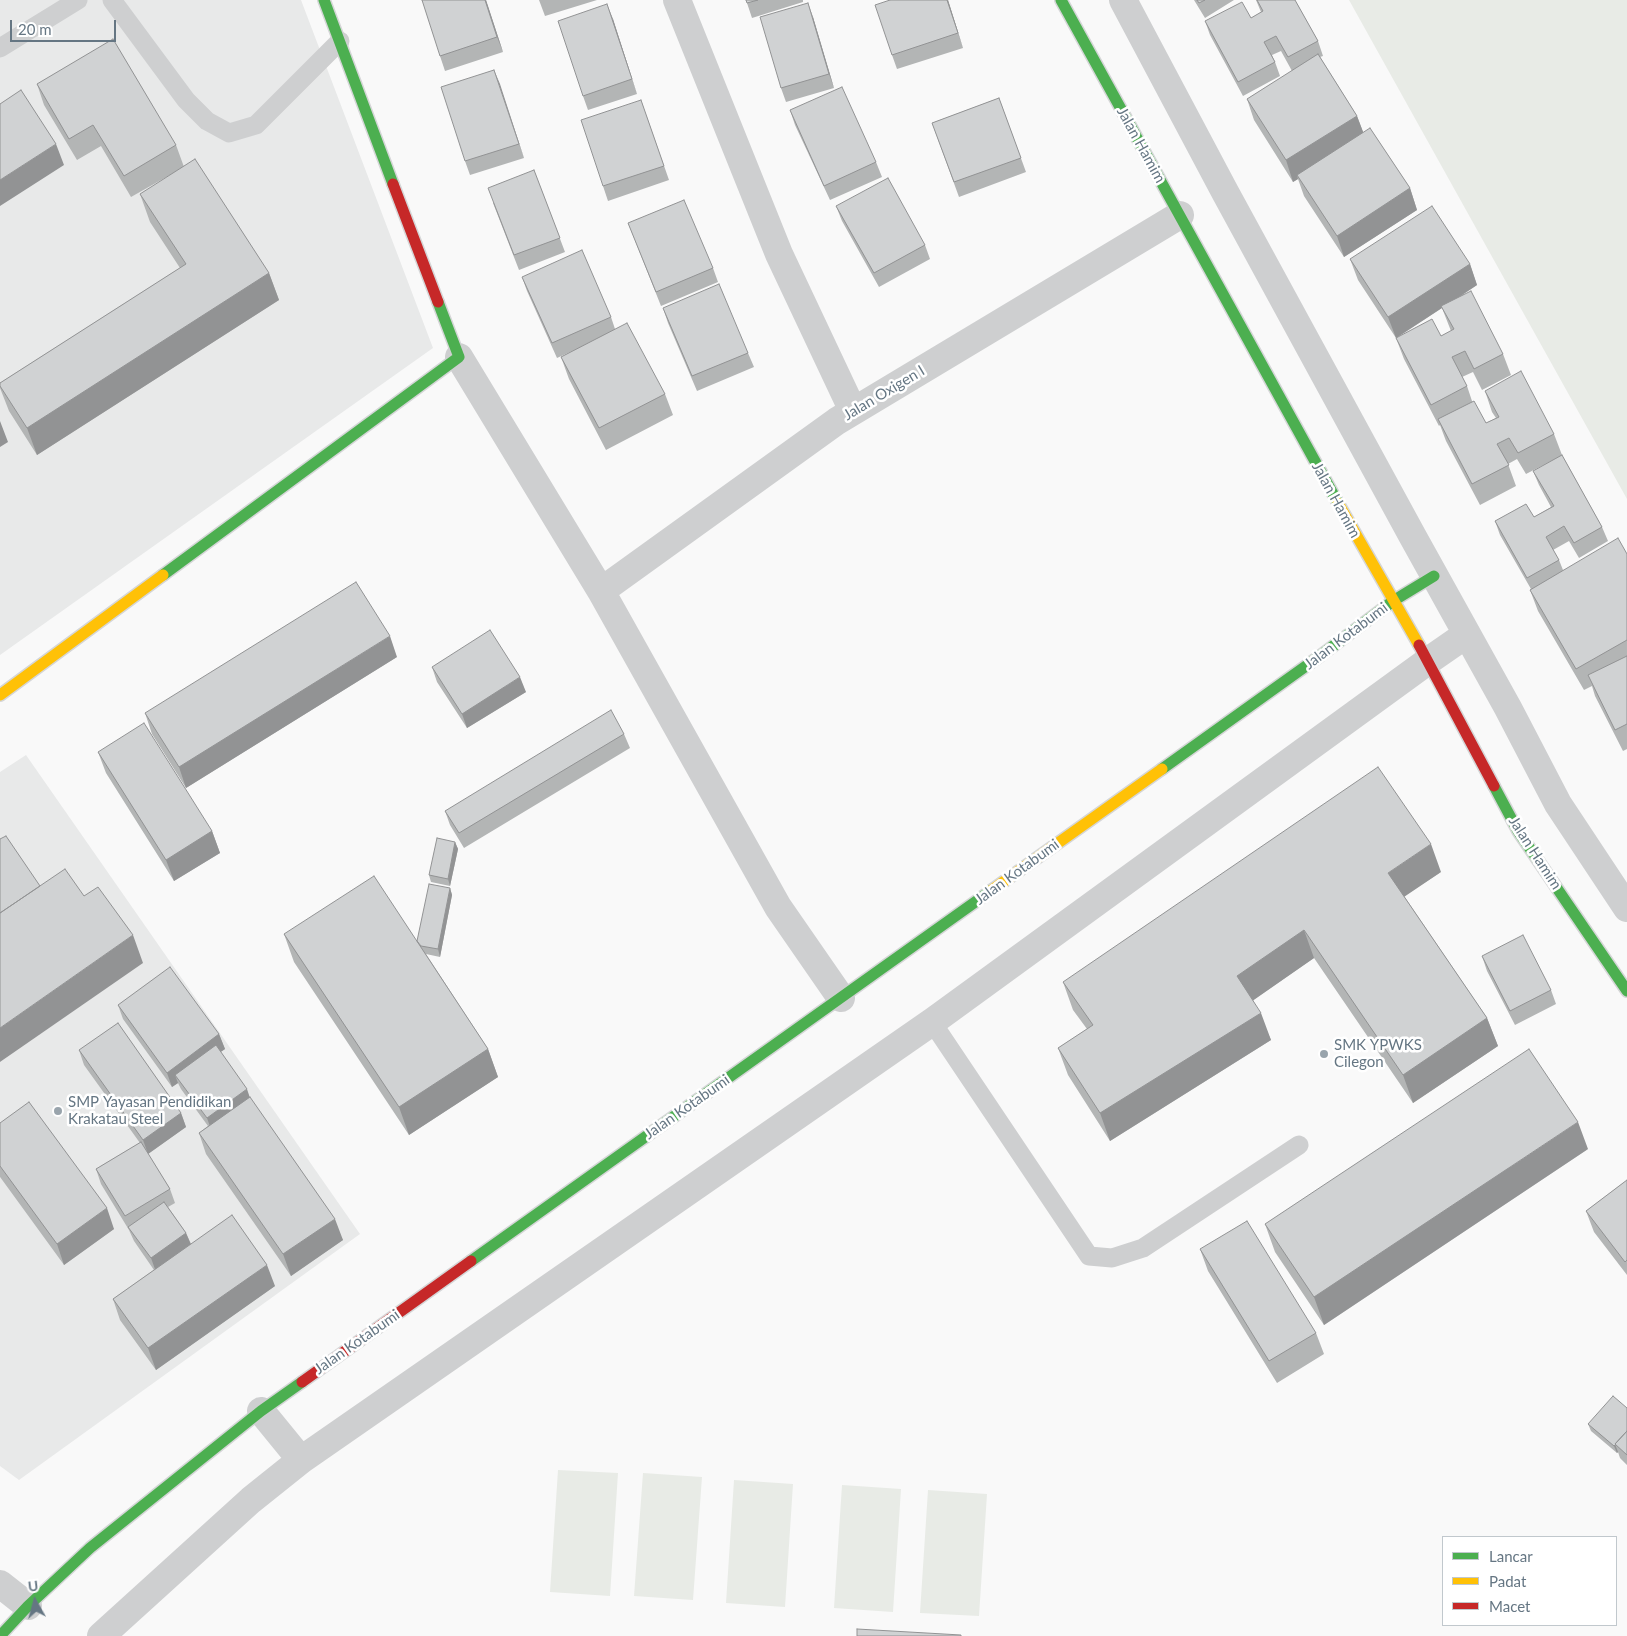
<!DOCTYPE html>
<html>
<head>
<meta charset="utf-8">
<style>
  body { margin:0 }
  #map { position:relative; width:1627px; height:1636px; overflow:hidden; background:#f9f9f9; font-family:Lato,sans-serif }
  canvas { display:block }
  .legend { position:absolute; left:1442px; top:1536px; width:175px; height:90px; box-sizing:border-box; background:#fff; border:1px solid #c1c8cd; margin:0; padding:6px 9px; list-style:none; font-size:15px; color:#657683 }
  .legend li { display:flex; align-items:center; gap:10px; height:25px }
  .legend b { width:25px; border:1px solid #c1c8cd }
  .north { position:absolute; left:10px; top:1576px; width:50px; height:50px; -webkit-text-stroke:4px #fff; paint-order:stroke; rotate:353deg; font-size:14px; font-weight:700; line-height:20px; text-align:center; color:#657683 }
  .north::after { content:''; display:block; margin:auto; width:18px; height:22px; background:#657683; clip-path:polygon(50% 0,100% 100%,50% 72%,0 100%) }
  .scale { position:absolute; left:10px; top:20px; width:106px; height:22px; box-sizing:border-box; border:2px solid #657683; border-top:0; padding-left:6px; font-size:15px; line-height:18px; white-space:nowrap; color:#657683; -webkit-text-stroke:4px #fff; paint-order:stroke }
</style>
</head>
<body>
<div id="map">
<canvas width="1627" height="1636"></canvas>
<ul class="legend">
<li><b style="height:6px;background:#4caf50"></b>Lancar</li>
<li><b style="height:6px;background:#ffc107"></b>Padat</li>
<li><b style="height:6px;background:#c62828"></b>Macet</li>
</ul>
<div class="north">U</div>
<div class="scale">20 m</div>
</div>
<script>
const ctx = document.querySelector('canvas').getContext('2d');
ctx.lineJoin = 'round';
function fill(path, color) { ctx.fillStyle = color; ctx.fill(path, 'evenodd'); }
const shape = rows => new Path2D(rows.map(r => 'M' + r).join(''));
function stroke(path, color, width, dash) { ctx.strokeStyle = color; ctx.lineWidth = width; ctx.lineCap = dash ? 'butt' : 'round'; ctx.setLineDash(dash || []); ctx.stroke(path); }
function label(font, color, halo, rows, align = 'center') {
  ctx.font = font + ' Lato,sans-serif'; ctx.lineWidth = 5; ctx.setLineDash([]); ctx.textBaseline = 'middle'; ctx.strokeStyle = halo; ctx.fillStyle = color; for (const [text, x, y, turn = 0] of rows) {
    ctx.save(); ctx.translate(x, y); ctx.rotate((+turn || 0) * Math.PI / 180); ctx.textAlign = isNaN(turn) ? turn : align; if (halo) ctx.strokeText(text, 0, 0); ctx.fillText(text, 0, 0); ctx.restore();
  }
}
fill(shape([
  [0,0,301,0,433,348,0,655],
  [26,755,360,1234,19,1480,0,1466,0,1177,64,1265,0,1150,0,1062,142,963,0,947,0,772]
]), '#e8e9e9');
fill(shape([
  [1349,0,1627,0,1627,499],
  [558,1470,618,1473,610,1596,550,1592],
  [643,1473,702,1477,693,1600,634,1596],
  [734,1480,793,1484,785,1607,726,1603],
  [842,1485,901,1489,893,1612,834,1608],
  [928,1490,987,1494,979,1616,920,1613]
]), '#e8ebe6');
const fast = shape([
  [324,0,393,184],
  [1061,0,1338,503],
  [163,575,459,357,438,302],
  [1162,769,1320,656,1393,601,1434,576],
  [1494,786,1518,831,1627,991],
  [471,1261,992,890],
  [0,1636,28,1606,90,1548,261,1411,302,1382]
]);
const slow = shape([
  [1338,503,1419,645],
  [0,695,163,575],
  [992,890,1162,769]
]);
const jam = shape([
  [393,184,438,302],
  [1419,645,1494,786],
  [302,1382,471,1261]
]);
stroke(fast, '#d5d6d7', 14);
stroke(slow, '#d5d6d7', 14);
stroke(jam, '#d5d6d7', 14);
stroke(shape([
  [112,0,186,100,207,121,229,133,256,125,340,41],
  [0,48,78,0],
  [932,1022,1089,1256,1112,1258,1143,1248,1299,1145]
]), '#cecfd0', 19);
stroke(shape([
  [677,0,779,254,853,411],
  [1123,0,1225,192,1413,537,1508,708,1558,804,1627,908],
  [459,357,601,591,778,907,841,998],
  [601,591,837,421,1180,215],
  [261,1411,301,1460],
  [0,1584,28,1606],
  [101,1636,251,1500,301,1460,932,1022,1428,661,1467,634]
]), '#cecfd0', 28);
stroke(fast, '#4caf50', 11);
stroke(slow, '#ffc107', 11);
stroke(jam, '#c62828', 11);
fill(shape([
  [486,0,503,52,445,71,440,56],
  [539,0,597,0,545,16],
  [746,0,803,0,803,2,752,18],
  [890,0,948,0,963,48,897,69,892,55],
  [1194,0,1234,0,1205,18],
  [1256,0,1295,0,1318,41,1323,56,1320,57,1357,116,1363,132,1410,188,1417,210,1344,257,1304,196,1298,179,1293,182,1254,120,1247,99,1292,71,1281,51,1272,55,1275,62,1280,76,1243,96,1210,35,1205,21,1251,18,1261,12],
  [813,17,834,88,786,102,781,88],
  [613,19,637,94,588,110,583,96],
  [494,70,524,158,470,175,465,161],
  [37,84,176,145,184,167,131,197,101,146,77,160,44,105],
  [999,98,1026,172,959,197,932,123],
  [641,100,669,180,608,201,603,186],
  [790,110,876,162,882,177,830,200,795,125],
  [534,170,565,252,519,270,493,203],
  [140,194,269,273,279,300,37,455,9,411,0,388,0,383,180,268,150,222],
  [836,206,925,245,930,259,879,287,842,221],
  [628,223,713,268,718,282,661,306],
  [1350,259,1470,264,1477,285,1464,294,1503,354,1511,375,1482,390,1473,372,1462,377,1467,386,1472,401,1486,423,1496,418,1492,412,1485,391,1554,434,1562,455,1602,527,1608,541,1579,558,1569,541,1553,550,1559,560,1563,570,1627,554,1627,749,1623,751,1595,696,1592,686,1584,690,1538,611,1530,590,1531,589,1500,535,1495,521,1534,517,1551,507,1539,485,1533,471,1553,460,1526,474,1517,459,1508,464,1516,486,1480,505,1446,441,1440,425,1439,426,1404,359,1396,338,1358,280],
  [1442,308,1451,331,1441,336,1398,337],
  [522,277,611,317,615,329,665,394,673,415,606,450,569,379,561,357,579,348,557,358,527,291],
  [663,308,748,353,754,367,697,391,668,323],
  [397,657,186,788,152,734,145,713],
  [432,667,526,692,467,728,437,682],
  [624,734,630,748,464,848,450,825,445,811],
  [98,752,212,831,220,853,174,881,106,773],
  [455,842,458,849,450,886,431,882,429,875],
  [1441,872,1404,896,1487,1018,1498,1046,1413,1103,1314,958,1253,1000,1271,1040,1110,1141,1068,1075,1058,1048,1087,1029,1073,1010,1063,982],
  [450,888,452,895,440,957,426,954,488,1049,498,1077,409,1135,294,962,284,934,417,941],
  [1482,956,1551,990,1556,1004,1515,1025,1487,971],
  [118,1005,219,1034,225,1049,220,1052,343,1240,291,1276,206,1154,199,1133,208,1126,181,1089,178,1083,172,1087,123,1019],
  [79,1050,181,1113,186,1127,148,1154,170,1189,175,1203,168,1207,186,1233,191,1244,275,1286,156,1370,120,1320,113,1299,154,1270,134,1241,129,1230,101,1184,96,1169,140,1143,84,1065],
  [0,1123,114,1229,64,1265,0,1177],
  [1588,1149,1324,1325,1275,1252,1265,1224],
  [1627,1180,1627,1275,1594,1232,1586,1211],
  [1200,1249,1316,1333,1324,1354,1277,1383,1208,1271],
  [1627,1408,1627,1465,1620,1458,1618,1452,1617,1453,1591,1431,1588,1424]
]), '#b3b5b5');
fill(shape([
  [485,0,486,0,503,52,497,37],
  [947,0,948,0,963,48],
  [808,3,813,17,834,88,829,74],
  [607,4,613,19,637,94],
  [494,70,500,84,524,158,519,144],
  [1357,116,1365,137,1297,175,1298,179,1293,182,1286,160],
  [56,144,64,165,0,206,0,180],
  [1410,188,1417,210,1344,257,1337,236],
  [1470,264,1477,285,1396,338,1388,317],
  [269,273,279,300,37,455,27,428],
  [0,421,8,442,0,447],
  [390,636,397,657,186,788,179,767],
  [520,677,526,692,467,728,462,714],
  [212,831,220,853,174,881,166,860],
  [455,842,458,849,450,886,448,879],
  [1431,844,1441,872,1398,901,1388,873],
  [450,888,452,895,440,957,438,949],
  [1304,930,1314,958,1248,1004,1237,976],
  [133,935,143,963,0,1062,0,1028],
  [1261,1013,1271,1040,1110,1141,1100,1113],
  [1487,1018,1498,1046,1413,1103,1403,1075],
  [219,1034,225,1049,180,1081,175,1075,178,1083,172,1087,167,1073],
  [488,1049,498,1077,409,1135,399,1107],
  [247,1089,252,1104,212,1132,207,1118],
  [181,1113,186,1127,148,1154,143,1140],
  [1578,1122,1588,1149,1324,1325,1314,1297],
  [107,1208,114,1229,64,1265,57,1244],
  [335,1219,343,1240,291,1276,283,1254],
  [186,1233,192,1247,156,1272,151,1258],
  [267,1265,275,1286,156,1370,148,1348],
  [1615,1444,1618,1452,1617,1453,1614,1446]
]), '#929394');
const building = shape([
  [422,0,485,0,497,37,440,56,422,0],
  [746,0,758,0,747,3,746,0],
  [890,0,947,0,958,33,892,55,875,5,890,0],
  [1197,0,1205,0,1199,3,1197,0],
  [1257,0,1295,0,1318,41,1288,57,1276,36,1264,42,1275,62,1238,82,1205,21,1242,2,1251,18,1263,11,1257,0],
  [808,3,829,74,781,88,760,17,808,3],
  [607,4,632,79,583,96,558,21,607,4],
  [113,39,176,145,124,176,93,125,69,139,37,84,113,39],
  [1318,54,1357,116,1286,160,1247,99,1318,54],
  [494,70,519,144,465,161,441,87,494,70],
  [842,87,876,162,824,186,790,110,842,87],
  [21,90,56,144,0,180,0,104,21,90],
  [999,98,1021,158,954,182,932,123,999,98],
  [641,100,664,166,603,186,581,120,641,100],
  [1370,128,1410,188,1337,236,1297,175,1370,128],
  [195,159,269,273,27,428,0,386,0,383,186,264,140,194,195,159],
  [534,170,560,238,514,255,488,188,534,170],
  [888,178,925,245,874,273,836,206,888,178],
  [684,200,713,268,656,292,628,223,684,200],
  [1432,206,1470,264,1388,317,1350,259,1432,206],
  [582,250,611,317,552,343,522,277,582,250],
  [719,284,748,353,692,376,663,308,719,284],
  [1471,291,1503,354,1474,369,1465,351,1452,357,1467,386,1431,405,1396,338,1432,319,1441,336,1454,329,1441,306,1471,291],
  [627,323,665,394,599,428,561,357,627,323],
  [1521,371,1554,434,1518,453,1509,438,1497,444,1509,465,1472,484,1438,419,1474,401,1486,423,1499,417,1485,391,1521,371],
  [1562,455,1602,527,1574,543,1564,526,1546,537,1559,560,1527,578,1495,521,1526,504,1534,517,1554,506,1533,471,1562,455],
  [1618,538,1627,554,1627,640,1576,669,1530,590,1618,538],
  [356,582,390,636,179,767,145,713,356,582],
  [490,630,520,677,462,714,432,667,490,630],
  [1627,656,1627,724,1615,730,1588,675,1627,656],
  [611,710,624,734,459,833,445,811,611,710],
  [144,723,212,831,166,860,98,752,144,723],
  [1378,767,1431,844,1388,873,1487,1018,1403,1075,1304,930,1237,976,1261,1013,1100,1113,1058,1048,1093,1025,1063,982,1378,767],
  [6,836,40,886,0,913,0,839,6,836],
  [437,838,455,842,448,879,429,875,437,838],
  [65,869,84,896,98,887,133,935,0,1028,0,913,65,869],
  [374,876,488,1049,399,1107,284,934,374,876],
  [429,884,450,888,438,949,421,946,417,941,429,884],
  [1523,935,1551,990,1510,1011,1482,956,1523,935],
  [170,967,219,1034,167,1073,118,1005,170,967],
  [118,1023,181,1113,143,1140,79,1050,118,1023],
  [216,1045,247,1089,207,1118,175,1075,216,1045],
  [1529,1049,1578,1122,1314,1297,1265,1224,1529,1049],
  [250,1097,335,1219,283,1254,199,1133,250,1097],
  [29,1102,107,1208,57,1244,0,1166,0,1123,29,1102],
  [141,1142,170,1189,125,1216,96,1169,141,1142],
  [1627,1180,1627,1260,1625,1262,1586,1211,1627,1180],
  [164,1202,186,1233,151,1258,128,1227,164,1202],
  [232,1215,267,1265,148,1348,113,1299,232,1215],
  [1247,1221,1316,1333,1269,1361,1200,1249,1247,1221],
  [1613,1396,1627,1408,1627,1431,1615,1444,1616,1444,1614,1446,1588,1424,1613,1396],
  [1627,1431,1627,1455,1615,1444,1627,1431],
  [857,1629,961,1635,961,1636,857,1636,857,1629]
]);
fill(building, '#d0d2d3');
stroke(building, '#929394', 1);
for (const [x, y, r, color] of [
  [1324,1054,5,"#99a4ac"],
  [58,1111,5,"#99a4ac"]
]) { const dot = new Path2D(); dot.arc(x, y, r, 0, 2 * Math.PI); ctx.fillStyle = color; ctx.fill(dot); stroke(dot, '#fff', 2); }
label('15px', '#657683', '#fff', [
  ["Jalan Hamim",1141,145,61],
  ["Jalan Oxigen I",884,393,-31],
  ["Jalan Hamim",1336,500,61],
  ["Jalan Kotabumi",1346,636,-37],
  ["Jalan Hamim",1535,853,57],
  ["Jalan Kotabumi",1017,872,-36],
  ["Jalan Kotabumi",687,1107,-35],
  ["Jalan Kotabumi",357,1342,-35]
]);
label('15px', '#657683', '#fff', [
  ["SMK YPWKS",1334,1045],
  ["Cilegon",1334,1062],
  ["SMP Yayasan Pendidikan",68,1102],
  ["Krakatau Steel",68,1119]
], 'left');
</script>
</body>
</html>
